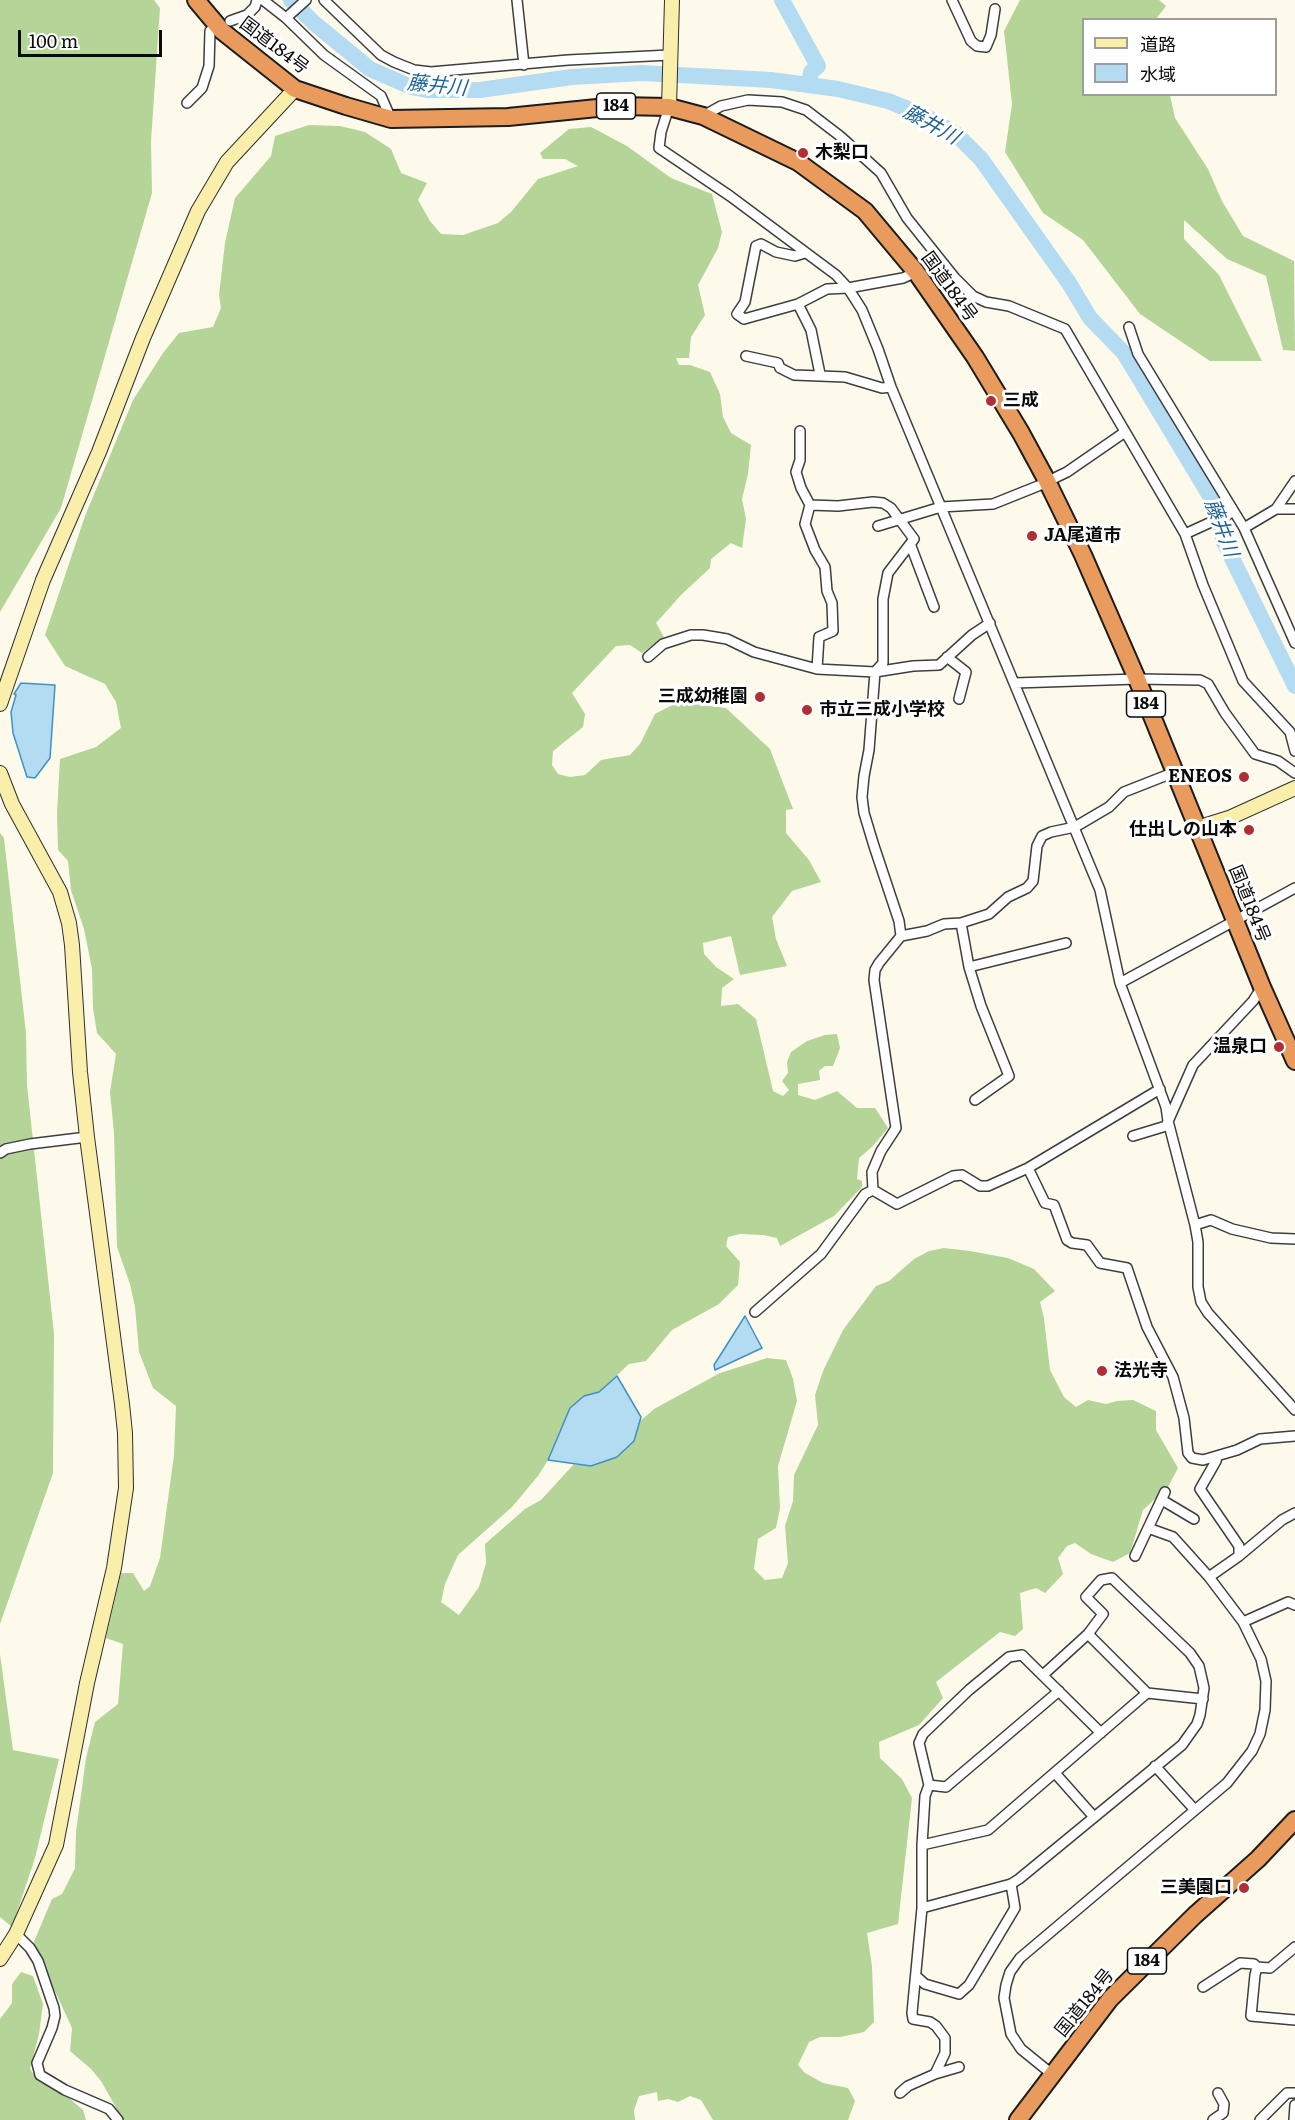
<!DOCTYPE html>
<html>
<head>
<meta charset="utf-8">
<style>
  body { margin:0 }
  #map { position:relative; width:1295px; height:2120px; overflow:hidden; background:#fefaeb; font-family:Literata,"Noto Sans JP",serif }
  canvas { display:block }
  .legend { position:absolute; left:1082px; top:18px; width:195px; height:78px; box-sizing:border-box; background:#fff; border:2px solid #9d9d9d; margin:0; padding:8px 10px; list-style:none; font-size:18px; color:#0b0b0b }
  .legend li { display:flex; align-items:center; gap:12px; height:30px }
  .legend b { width:30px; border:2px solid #9d9d9d }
  .scale { position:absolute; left:18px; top:30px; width:144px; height:27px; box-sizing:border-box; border:3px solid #0b0b0b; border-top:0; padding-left:8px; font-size:18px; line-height:21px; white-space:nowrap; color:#0b0b0b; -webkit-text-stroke:4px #fff; paint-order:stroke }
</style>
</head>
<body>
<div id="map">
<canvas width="1295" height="2120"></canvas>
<ul class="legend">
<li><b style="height:8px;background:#f9efaa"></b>道路</li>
<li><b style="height:16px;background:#b3dbf1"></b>水域</li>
</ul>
<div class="scale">100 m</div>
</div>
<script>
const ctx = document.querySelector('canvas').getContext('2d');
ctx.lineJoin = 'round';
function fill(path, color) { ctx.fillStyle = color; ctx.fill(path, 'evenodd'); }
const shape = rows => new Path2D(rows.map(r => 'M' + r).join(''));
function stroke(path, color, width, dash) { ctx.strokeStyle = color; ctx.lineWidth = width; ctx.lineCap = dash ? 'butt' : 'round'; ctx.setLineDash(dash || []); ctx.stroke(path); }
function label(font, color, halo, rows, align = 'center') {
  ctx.font = font + ' Literata,"Noto Sans JP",serif'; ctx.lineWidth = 6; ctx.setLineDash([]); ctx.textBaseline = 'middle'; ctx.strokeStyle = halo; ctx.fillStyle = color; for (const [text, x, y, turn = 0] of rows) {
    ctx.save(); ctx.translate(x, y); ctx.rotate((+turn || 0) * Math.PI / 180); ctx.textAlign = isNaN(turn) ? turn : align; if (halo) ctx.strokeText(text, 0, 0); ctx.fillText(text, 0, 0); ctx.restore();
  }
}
fill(shape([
  [0,0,154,0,160,8,151,141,152,193,61,508,0,612],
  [1020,0,1159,0,1166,6,1156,19,1084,20,1084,94,1170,95,1175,118,1208,169,1222,201,1243,236,1294,261,1295,351,1283,350,1266,276,1227,259,1184,220,1184,239,1219,275,1262,361,1210,361,1140,314,1083,240,1043,213,1005,152,1012,104,1004,31],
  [309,125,340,126,365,132,391,149,401,173,427,183,418,200,430,221,441,234,463,235,498,223,511,212,538,179,578,166,565,159,543,159,540,153,569,129,591,127,627,146,671,178,712,194,722,232,718,248,698,285,705,315,691,337,689,358,676,358,679,365,690,365,710,372,720,394,723,417,731,433,751,445,748,474,742,499,746,519,742,548,731,543,711,559,710,568,681,595,656,623,664,637,642,653,630,645,616,646,572,693,585,714,583,727,553,751,552,765,558,774,570,777,585,775,601,760,630,755,640,744,655,714,678,702,726,708,770,749,793,809,786,810,786,833,809,860,821,882,792,891,772,917,776,939,787,966,740,975,731,936,703,943,704,954,716,967,734,979,722,988,721,1006,738,1004,756,1019,773,1091,783,1096,789,1090,782,1081,788,1073,787,1062,791,1052,807,1041,825,1035,837,1034,840,1048,833,1066,825,1066,819,1071,820,1080,798,1084,798,1095,815,1100,837,1091,857,1108,875,1108,888,1128,873,1146,859,1158,857,1179,862,1181,862,1187,834,1216,780,1246,777,1238,763,1235,740,1234,728,1237,726,1246,740,1262,738,1285,719,1304,672,1330,646,1361,629,1364,599,1392,584,1396,559,1432,548,1460,538,1476,512,1507,458,1555,445,1584,441,1602,459,1615,479,1587,486,1563,485,1544,525,1509,541,1500,574,1464,591,1466,634,1441,639,1422,654,1409,720,1373,767,1358,786,1360,793,1379,797,1401,778,1466,780,1508,776,1528,758,1539,754,1569,765,1580,782,1578,788,1563,785,1526,793,1501,794,1475,818,1425,815,1395,823,1371,843,1330,876,1286,889,1281,914,1259,929,1251,944,1248,970,1251,1008,1258,1034,1269,1055,1291,1040,1302,1044,1318,1050,1370,1064,1397,1076,1407,1088,1400,1106,1404,1117,1401,1133,1400,1156,1411,1156,1430,1178,1468,1168,1487,1143,1510,1130,1553,1113,1562,1091,1554,1075,1543,1067,1546,1058,1558,1063,1574,1045,1593,1036,1588,1020,1593,1023,1629,1015,1636,1000,1632,936,1682,943,1698,919,1725,879,1742,880,1758,902,1779,912,1798,898,1924,867,1933,872,1966,874,2022,864,2032,840,2037,820,2037,809,2042,798,2065,805,2073,823,2083,848,2088,855,2101,848,2120,713,2120,701,2100,690,2096,678,2102,668,2099,658,2101,657,2092,639,2096,634,2110,635,2120,123,2120,101,2081,91,2069,70,2051,72,2028,33,1944,52,1899,62,1894,75,1868,76,1832,86,1758,95,1722,118,1704,123,1644,106,1638,121,1573,133,1573,144,1591,150,1586,160,1558,174,1455,176,1406,153,1388,139,1352,135,1307,130,1284,117,1247,114,1133,110,1092,116,1054,97,1033,93,1008,92,969,84,929,71,890,68,861,58,850,57,812,60,759,96,747,121,728,116,702,105,684,65,666,45,635,85,516,133,400,163,353,179,333,213,327,221,308,219,295,225,243,235,198,271,156,275,136],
  [0,833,4,838,26,1033,27,1085,54,1334,53,1473,0,1624],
  [0,1654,13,1750,59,1759,35,1858,12,1927,0,1917],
  [21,1972,33,1976,43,2004,39,2034,30,2069,38,2081,70,2099,83,2110,86,2120,0,2120,0,2019,12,2003,12,1984]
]), '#b4d498');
const water = shape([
  [21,683,55,685,50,758,35,778,27,777,13,733,11,712,16,695,14,694,21,683],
  [745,1316,762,1348,715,1370,714,1365,745,1316],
  [617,1376,641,1417,634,1441,617,1457,591,1466,548,1460,570,1408,584,1396,599,1392,617,1376]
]);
fill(water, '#b3dbf1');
stroke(water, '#4091c3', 1.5);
stroke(shape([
  [291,0,314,23,370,69,411,87,427,90,480,90,572,77,642,73,771,80,838,89,888,101,925,116,956,134,981,159,1069,283,1090,318,1124,353,1219,511,1223,540,1295,686],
  [782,0,818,66,811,72,809,83]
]), '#b3dbf1', 16);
const street = shape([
  [263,0,286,18,324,55,381,96,391,119],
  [324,0,381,55,394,62,414,70,431,72,568,60,670,55],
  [517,0,524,65],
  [952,0,971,41,977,46,986,47,991,35,995,9],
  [286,18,306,0],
  [230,21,247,15,255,7,257,0],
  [187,103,202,88,209,66,210,31,217,25],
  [669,107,661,132,659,148,730,196,836,275,848,288,862,310,878,349,891,387,1100,890,1120,983,1166,1107,1168,1121,1195,1225,1198,1242,1198,1287,1201,1302,1208,1313,1295,1410],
  [703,116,721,106,748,100,782,102,806,110,840,136,881,173,907,218,955,278,973,296,986,302,1009,306,1065,329,1185,534,1203,585,1243,681,1290,732,1295,751],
  [805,253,795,256,776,252,761,244,756,246,745,302,737,314,744,319,798,304,827,289,848,288,903,278,916,272],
  [798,304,811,330,820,374],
  [1129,327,1138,354,1244,528,1295,643],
  [746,356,778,363,780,368,794,375,845,377,882,388,891,387],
  [800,431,800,460,796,472,801,488,810,505,805,524,815,550,825,567,827,591,832,603,833,631,819,637,817,669],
  [810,505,838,506,873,502,883,503,891,508,914,539,888,573,883,599,883,663,875,672,869,750,864,776,862,797,864,813,874,846,899,921,901,936,879,963,875,970,874,980,896,1128,881,1151,872,1172,873,1190],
  [1276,509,1295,509],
  [878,526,941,507,993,504,1038,486,1067,472,1125,432],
  [1244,528,1276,509,1295,481],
  [1185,534,1233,512],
  [911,546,934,607],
  [648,657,663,644,691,635,703,635,727,639,754,652,817,669,875,672,913,666,939,665,972,635,990,623],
  [947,657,966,672,959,699],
  [1015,683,1137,679,1200,680,1208,684,1225,713,1255,754,1278,761,1295,773],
  [961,923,969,967,981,1006,1009,1076,975,1100],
  [901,936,927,931,944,924,961,923,989,914,1008,897,1027,888,1033,881,1037,846,1042,836,1051,832,1075,827,1109,807,1124,792,1175,772],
  [969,967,1066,943],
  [1120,983,1295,888],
  [1133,1136,1166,1126,1193,1065,1253,1001,1262,987],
  [0,1153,6,1149,30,1144,87,1137],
  [1028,1168,1045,1203,1054,1205,1067,1240,1072,1243,1087,1245,1100,1263,1127,1268,1147,1327,1173,1377,1184,1418,1188,1453,1192,1458,1203,1460,1237,1450,1260,1439,1295,1436],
  [1195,1225,1211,1220,1232,1229,1271,1238,1295,1239],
  [755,1312,821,1254,865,1194,873,1190,897,1204,953,1176,962,1175,980,1186,988,1186,1028,1168,1160,1089],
  [1162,1500,1194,1519],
  [1135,1556,1165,1492],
  [1239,1556,1282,1520,1295,1513],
  [1209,1577,1239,1556,1239,1546,1200,1489,1216,1461,1217,1456],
  [1243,1622,1288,1602,1295,1605],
  [1088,1634,1147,1693],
  [1155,1766,1194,1809],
  [1055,1773,1094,1817],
  [929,1785,946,1787,1059,1691],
  [922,1845,988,1830,1147,1693,1203,1699],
  [922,1908,1011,1884,1019,1879,1182,1745,1197,1724,1200,1715,1204,1688,1199,1666,1190,1653,1112,1578,1101,1580,1086,1597,1103,1614,1088,1634,1043,1675],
  [16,1934,30,1948,38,1961,54,2008,55,2016,52,2028,37,2063,40,2075,65,2090,109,2109,118,2120],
  [1295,1947,1270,1968,1257,1967,1255,1975,1251,2016,1295,2020],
  [916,1976,925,1984,959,1994,969,1985,1015,1908,1011,1884],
  [1203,1987,1240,1963,1254,1964,1257,1967],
  [935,2074,945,2053,945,2038,936,2026,930,2022,913,2019,912,2013,922,1908,922,1845,925,1796,929,1785,919,1743,923,1734,969,1690,1009,1657,1022,1655,1101,1733],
  [1053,2075,1021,2049,1011,2034,1004,1998,1006,1985,1010,1972,1020,1958,1227,1783,1252,1751,1260,1734,1265,1710,1266,1681,1261,1659,1243,1622,1209,1577,1173,1537,1148,1528],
  [900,2093,908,2086,935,2074,959,2067],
  [1213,2120,1223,2113,1224,2104,1218,2093],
  [1260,2120,1287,2093,1295,2093],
  [1294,2120,1295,2105]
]);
const secondary = shape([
  [669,107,672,0],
  [0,704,43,580,99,452,143,338,198,211,227,162,295,89],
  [0,773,12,804,60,892,69,923,72,945,80,1072,87,1137,122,1404,125,1433,126,1488,114,1568,87,1683,56,1845,16,1934,0,1959],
  [1197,828,1229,818,1295,788]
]);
const highway = shape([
  [196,0,222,31,295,89,346,106,391,119,508,117,617,106,669,107,703,116,798,162,865,211,916,272,975,357,1021,433,1047,481,1083,555,1137,679,1262,987,1295,1061],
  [1018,2120,1110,1999,1195,1915,1258,1859,1295,1820]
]);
stroke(street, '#3e3e3e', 12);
stroke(secondary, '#2d2d2d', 16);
stroke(highway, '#1c1c1c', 20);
stroke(street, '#fff', 9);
stroke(secondary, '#f9efaa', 14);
stroke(highway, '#e99b5d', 16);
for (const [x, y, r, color] of [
  [803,153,6,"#b02e36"],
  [991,401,6,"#b02e36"],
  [1032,536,6,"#b02e36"],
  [760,697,6,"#b02e36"],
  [807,710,6,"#b02e36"],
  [1244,777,6,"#b02e36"],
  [1249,830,6,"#b02e36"],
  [1279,1047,6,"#b02e36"],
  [1102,1371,6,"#b02e36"],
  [1244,1888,6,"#b02e36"]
]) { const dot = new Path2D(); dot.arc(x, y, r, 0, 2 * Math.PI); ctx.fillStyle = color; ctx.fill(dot); stroke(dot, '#fff', 2); }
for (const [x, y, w] of [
  [616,106,39],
  [1146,704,39],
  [1147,1961,39]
]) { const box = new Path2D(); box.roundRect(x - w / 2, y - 13, w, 26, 4.5); ctx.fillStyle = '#fff'; ctx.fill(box); stroke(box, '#0b0b0b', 1.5); }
label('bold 16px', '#0b0b0b', null, [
  ["184",616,106],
  ["184",1146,704],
  ["184",1147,1961]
]);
label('18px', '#0b0b0b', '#fff', [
  ["国道184号",274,46,37],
  ["国道184号",949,287,54],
  ["国道184号",1249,904,68],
  ["国道184号",1085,2003,-51]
]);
label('bold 18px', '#0b0b0b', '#fff', [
  ["木梨口",815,153],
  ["三成",1003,401],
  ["JA尾道市",1044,536],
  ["三成幼稚園",748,697,"right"],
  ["市立三成小学校",819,710],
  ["ENEOS",1232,777,"right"],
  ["仕出しの山本",1237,830,"right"],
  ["温泉口",1267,1047,"right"],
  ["法光寺",1114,1371],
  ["三美園口",1232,1888,"right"]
], 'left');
label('italic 20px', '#1f6293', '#fff', [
  ["藤井川",437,86,6],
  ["藤井川",931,125,29],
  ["藤井川",1221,528,69]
]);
</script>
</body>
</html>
